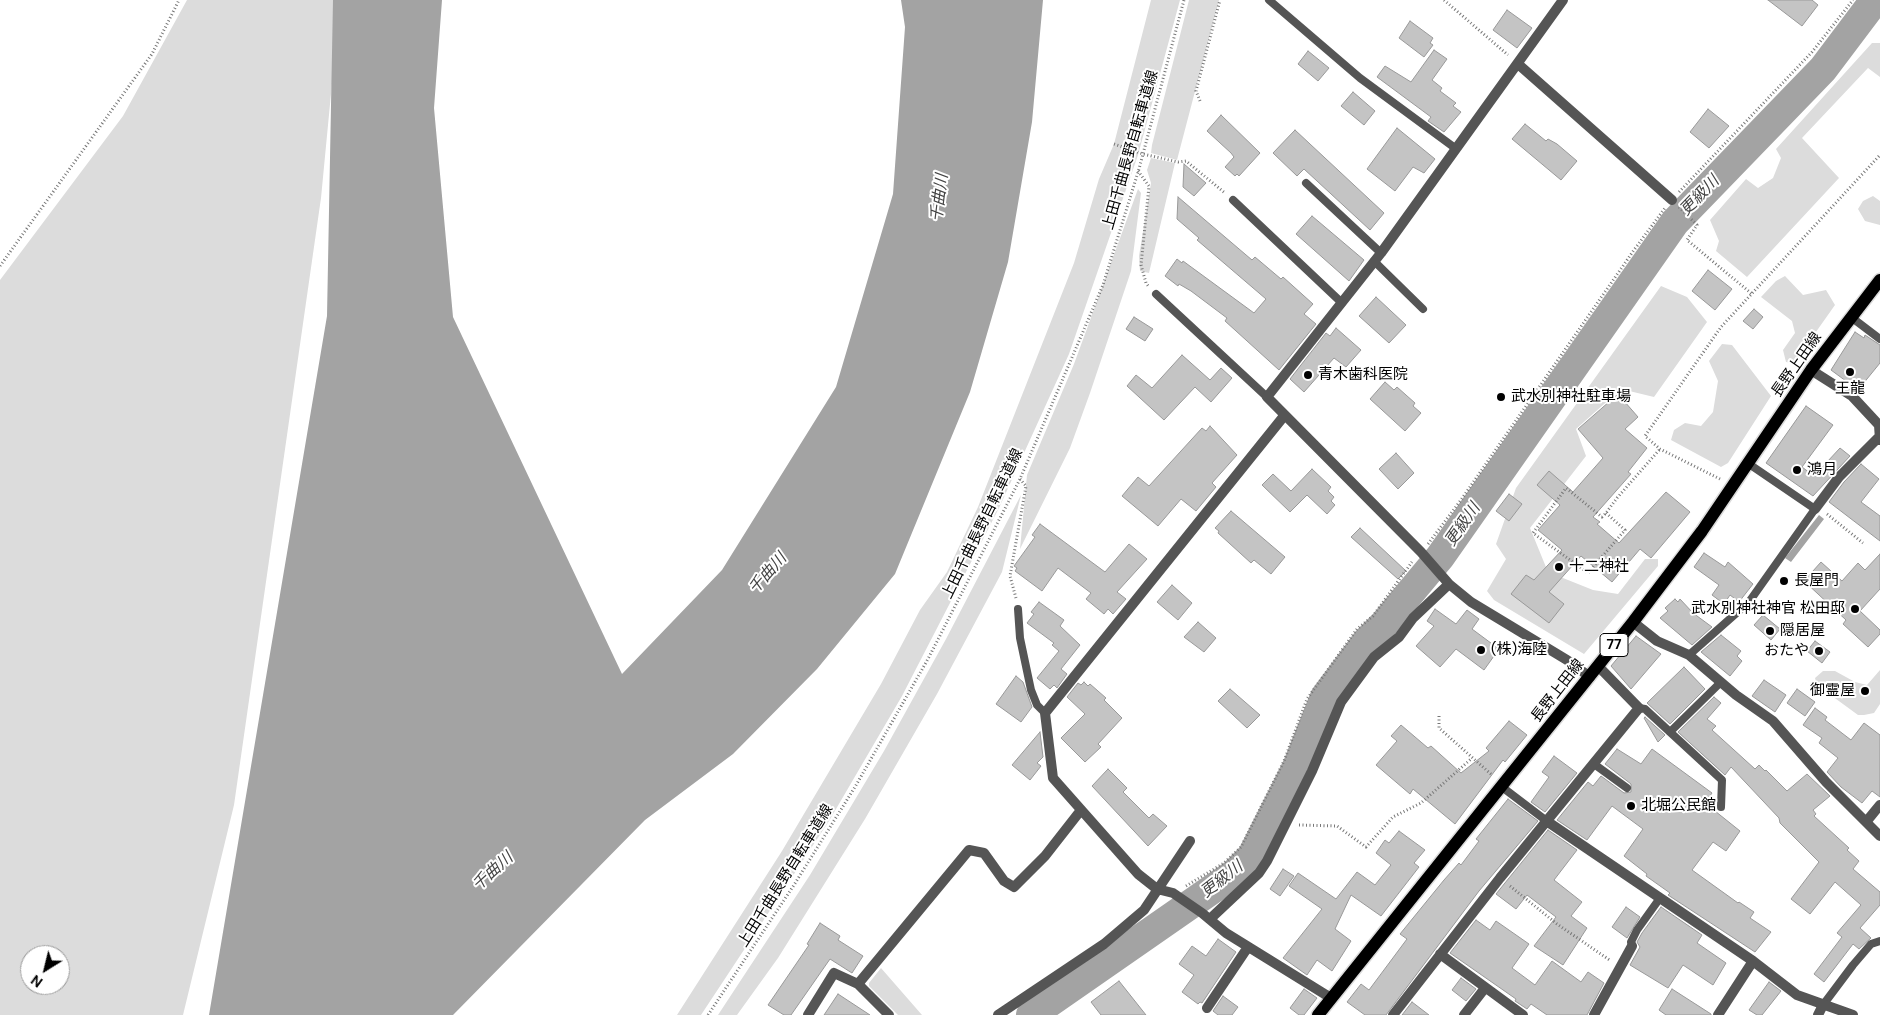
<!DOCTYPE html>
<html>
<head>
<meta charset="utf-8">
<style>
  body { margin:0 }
  #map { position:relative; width:1880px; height:1015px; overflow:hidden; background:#fff; font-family:"DM Sans",sans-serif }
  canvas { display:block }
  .north { position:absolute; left:20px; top:945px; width:50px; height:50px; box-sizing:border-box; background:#fff; border:1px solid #999; border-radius:50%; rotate:216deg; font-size:14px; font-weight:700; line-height:20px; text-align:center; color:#000 }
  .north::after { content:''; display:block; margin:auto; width:18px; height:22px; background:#000; clip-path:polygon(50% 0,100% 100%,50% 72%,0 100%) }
</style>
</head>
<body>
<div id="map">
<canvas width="1880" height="1015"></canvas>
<div class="north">N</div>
</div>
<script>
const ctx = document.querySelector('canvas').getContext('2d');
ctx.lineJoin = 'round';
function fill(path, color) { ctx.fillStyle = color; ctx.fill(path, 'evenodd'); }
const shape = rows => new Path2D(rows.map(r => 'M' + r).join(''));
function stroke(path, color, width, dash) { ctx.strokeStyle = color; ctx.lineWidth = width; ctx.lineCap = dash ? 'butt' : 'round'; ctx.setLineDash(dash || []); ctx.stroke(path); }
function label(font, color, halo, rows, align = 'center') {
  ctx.font = font + ' "DM Sans","Noto Sans JP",sans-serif'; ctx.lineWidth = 4; ctx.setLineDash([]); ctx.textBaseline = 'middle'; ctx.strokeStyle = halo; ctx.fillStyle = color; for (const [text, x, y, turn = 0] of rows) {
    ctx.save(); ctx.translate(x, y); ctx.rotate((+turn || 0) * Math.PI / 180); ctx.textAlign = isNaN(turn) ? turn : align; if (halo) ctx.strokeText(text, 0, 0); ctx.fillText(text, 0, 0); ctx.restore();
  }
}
fill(shape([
  [187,0,340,0,321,198,234,805,183,1015,0,1015,0,280,123,116],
  [30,955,60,955,60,985,30,985],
  [1151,0,1180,0,1138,155,1069,354,999,508,902,696,829,821,701,1015,677,1015,782,851,881,684,920,610,947,572,978,507,1074,263,1099,179,1114,144],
  [1189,0,1219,0,1177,160,1151,153,1152,145],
  [1872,43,1880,43,1880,77,1868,68,1802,138,1839,178,1747,277,1716,251,1719,241,1710,220,1746,179,1758,188,1773,178,1781,158,1776,149],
  [1151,158,1175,163,1149,273,1140,271,1139,256,1151,183,1147,170],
  [1138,189,1141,193,1131,271,1090,393,1070,448,1020,549,1027,475,1074,364],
  [1873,196,1880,201,1880,225,1865,221,1858,209,1863,201],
  [1785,276,1803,295,1826,290,1835,305,1794,363,1786,362,1783,350,1795,333,1792,321,1761,297,1776,281],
  [1661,286,1687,297,1707,322,1654,397,1621,389,1576,429,1586,456,1530,528,1548,572,1593,590,1618,594,1645,559,1658,559,1658,566,1584,654,1494,600,1487,591,1506,559,1496,544,1516,488],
  [1722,344,1732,345,1771,396,1728,463,1721,467,1671,440,1674,430,1685,423,1701,426,1713,412,1718,381,1709,361],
  [1021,495,1002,572,937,694,865,819,778,958,737,1015,718,1015,810,875,884,751,946,639],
  [1880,670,1880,704,1874,713,1864,715,1858,715,1817,685,1815,678,1823,671,1835,671,1855,682,1867,685],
  [881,968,922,1015,898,1015,869,986,869,983]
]), '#dcdcdc');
fill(shape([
  [333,0,442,0,434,108,453,317,622,674,722,570,836,387,893,194,905,27,901,0,1043,0,1032,122,1008,262,970,392,895,574,817,669,733,754,645,820,453,1015,209,1015,327,316],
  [1819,515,1824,519,1791,562,1785,558]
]), '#a3a3a3');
stroke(shape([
  [1031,1015,1234,874,1252,856,1297,767,1325,697,1367,641,1384,624,1440,557,1675,222,1823,69,1875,0]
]), '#a3a3a3', 30);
const building = shape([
  [1768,0,1812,0,1818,5,1802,26,1768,0],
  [1507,10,1532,28,1517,48,1493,30,1507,10],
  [1410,21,1433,38,1430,43,1433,45,1424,57,1399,38,1410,21],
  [1434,50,1447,59,1432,80,1442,88,1440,91,1456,103,1453,106,1461,112,1444,132,1428,121,1431,117,1377,77,1385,66,1411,82,1434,50],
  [1308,51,1329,68,1318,81,1298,64,1308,51],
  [1353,92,1375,111,1364,125,1341,106,1353,92],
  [1708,109,1729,126,1709,148,1690,132,1708,109],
  [1221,115,1260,153,1239,176,1237,174,1235,176,1225,167,1234,157,1231,153,1207,131,1221,115],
  [1525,124,1546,141,1548,139,1557,144,1577,161,1561,180,1512,139,1525,124],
  [1397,128,1435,159,1424,173,1413,167,1395,191,1367,169,1397,128],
  [1295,130,1384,213,1370,230,1304,169,1297,176,1273,153,1295,130],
  [1184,164,1206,183,1194,196,1183,187,1184,164],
  [1178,197,1252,260,1255,257,1281,279,1283,277,1313,304,1304,314,1316,324,1279,370,1225,321,1227,318,1191,291,1179,284,1178,286,1165,276,1177,259,1182,263,1183,261,1254,313,1266,299,1197,240,1199,238,1177,219,1178,197],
  [1312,216,1364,260,1349,281,1296,234,1312,216],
  [1708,270,1732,289,1715,310,1692,291,1708,270],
  [1376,297,1406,325,1389,343,1359,316,1376,297],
  [1754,309,1763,317,1753,329,1743,321,1754,309],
  [1134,317,1153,329,1145,341,1126,329,1134,317],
  [1336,328,1361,350,1346,367,1334,358,1304,392,1290,379,1326,333,1330,336,1336,328],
  [1855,332,1864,338,1865,335,1880,345,1880,363,1858,390,1831,370,1855,332],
  [1182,355,1210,380,1221,368,1232,378,1211,402,1195,387,1164,420,1127,386,1136,375,1152,388,1182,355],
  [1385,382,1394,390,1397,387,1415,403,1413,406,1421,413,1405,431,1370,399,1385,382],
  [1618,394,1638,417,1625,429,1647,448,1628,472,1631,474,1593,517,1600,522,1597,524,1619,543,1666,492,1690,512,1651,558,1640,549,1612,582,1581,556,1549,592,1564,604,1549,623,1511,594,1526,575,1534,580,1562,550,1538,530,1560,505,1537,485,1549,471,1573,492,1603,458,1578,429,1618,394],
  [1806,406,1833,425,1802,467,1814,476,1840,448,1850,456,1813,496,1766,463,1806,406],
  [1210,426,1237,455,1212,483,1216,487,1196,511,1181,499,1158,526,1122,496,1138,477,1149,486,1202,428,1206,431,1210,426],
  [1396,453,1414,473,1398,489,1379,469,1396,453],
  [1861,464,1879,479,1861,502,1880,516,1880,541,1829,502,1844,482,1861,464],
  [1312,469,1331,487,1328,491,1334,497,1331,501,1335,505,1327,514,1307,495,1290,512,1262,485,1273,474,1291,491,1312,469],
  [1509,494,1522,504,1509,521,1496,511,1509,494],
  [1231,511,1285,557,1271,574,1254,560,1251,563,1218,533,1219,531,1215,528,1231,511],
  [1040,524,1105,572,1129,544,1147,559,1117,592,1126,599,1113,614,1108,609,1104,614,1086,599,1091,593,1058,568,1042,591,1015,571,1017,568,1014,566,1035,537,1032,535,1040,524],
  [1360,528,1406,571,1398,579,1351,537,1360,528],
  [1704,553,1725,567,1728,562,1753,584,1739,602,1730,595,1724,604,1712,595,1719,585,1694,567,1704,553],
  [1880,554,1880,589,1860,611,1880,630,1880,634,1868,647,1843,624,1846,620,1804,581,1821,562,1842,581,1858,563,1865,570,1880,554],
  [1172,585,1192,603,1178,620,1157,602,1172,585],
  [1675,599,1678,602,1680,599,1693,613,1712,627,1692,645,1660,618,1668,611,1665,608,1675,599],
  [1039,602,1064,620,1060,626,1080,645,1061,669,1067,674,1057,688,1054,685,1050,689,1037,678,1059,651,1052,645,1054,643,1027,623,1034,614,1031,612,1039,602],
  [1435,609,1456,624,1467,610,1479,619,1472,629,1499,649,1484,670,1456,649,1440,667,1416,646,1434,626,1427,621,1435,609],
  [1763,615,1780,629,1771,640,1754,625,1763,615],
  [1198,622,1216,638,1204,652,1184,637,1198,622],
  [1721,635,1741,651,1737,656,1742,661,1730,676,1701,652,1721,635],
  [1636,636,1661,654,1631,689,1611,666,1636,636],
  [1815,641,1830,652,1822,663,1807,651,1815,641],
  [1684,667,1705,689,1670,724,1647,703,1684,667],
  [1016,676,1023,682,1032,707,1021,722,996,704,1016,676],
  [1764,680,1786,695,1775,712,1752,696,1764,680],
  [1084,682,1088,686,1090,684,1106,698,1104,700,1122,718,1098,744,1101,747,1085,762,1061,738,1085,714,1067,697,1078,683,1081,685,1084,682],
  [1230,689,1260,715,1247,728,1218,701,1230,689],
  [1797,689,1815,702,1805,716,1787,703,1797,689],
  [1714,697,1721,703,1707,719,1716,726,1712,730,1755,769,1759,765,1765,771,1766,770,1787,791,1807,774,1830,796,1813,810,1816,814,1814,816,1849,848,1847,850,1859,861,1853,869,1880,892,1880,905,1860,928,1871,938,1859,949,1853,944,1824,982,1814,974,1842,937,1837,933,1861,905,1835,882,1810,914,1791,899,1819,862,1780,823,1779,818,1731,767,1725,775,1678,732,1714,697],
  [1815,708,1827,717,1825,720,1851,740,1864,723,1880,735,1880,797,1872,791,1862,803,1841,787,1827,772,1838,758,1819,743,1822,738,1803,725,1815,708],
  [1645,717,1665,735,1658,742,1644,718,1645,717],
  [1509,721,1527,735,1505,762,1503,760,1455,824,1413,789,1410,794,1376,765,1397,741,1391,736,1401,725,1428,748,1431,746,1461,773,1489,751,1486,748,1509,721],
  [1040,732,1043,757,1037,763,1041,766,1030,780,1012,765,1040,732],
  [1617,749,1641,764,1652,749,1712,793,1705,803,1740,831,1726,851,1713,842,1692,870,1738,903,1739,902,1754,912,1750,918,1771,932,1755,952,1668,895,1670,893,1646,876,1647,874,1624,856,1643,829,1612,806,1587,840,1557,820,1588,782,1593,786,1601,776,1624,793,1631,792,1631,784,1605,764,1617,749],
  [1554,756,1577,773,1545,812,1531,802,1549,777,1542,772,1554,756],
  [1108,769,1127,788,1123,792,1149,818,1153,814,1167,826,1148,846,1092,786,1108,769],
  [1508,799,1538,821,1479,891,1386,1015,1365,1015,1347,1002,1361,984,1369,990,1407,939,1400,934,1444,880,1459,863,1461,865,1479,841,1476,839,1508,799],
  [1548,830,1577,850,1554,880,1582,902,1571,916,1587,928,1563,965,1534,946,1556,917,1527,895,1516,909,1496,894,1548,830],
  [1399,831,1425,850,1414,863,1419,867,1381,916,1351,895,1335,929,1351,941,1332,971,1317,960,1307,975,1283,958,1322,909,1289,886,1298,873,1336,899,1357,872,1375,885,1391,865,1376,853,1385,840,1389,843,1399,831],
  [1283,869,1294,876,1280,896,1270,889,1283,869],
  [1626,907,1640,917,1627,938,1612,927,1626,907],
  [1661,907,1702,935,1697,943,1726,963,1713,985,1683,965,1668,988,1630,965,1640,947,1637,942,1642,933,1661,907],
  [1476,920,1490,930,1496,921,1529,944,1512,968,1535,985,1552,961,1581,982,1588,972,1604,983,1587,1015,1547,1015,1531,1004,1527,1009,1515,1001,1516,999,1450,953,1476,920],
  [820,923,840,936,838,940,863,956,852,973,830,959,791,1015,784,1015,768,1005,809,945,807,944,820,923],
  [1218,939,1236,952,1202,1003,1200,1002,1198,1004,1182,992,1194,975,1179,964,1192,946,1206,956,1218,939],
  [1461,978,1476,989,1466,1001,1452,990,1461,978],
  [1119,981,1146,1015,1101,1015,1091,1002,1119,981],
  [1769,982,1781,991,1762,1015,1757,1015,1749,1010,1769,982],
  [1304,989,1317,998,1304,1015,1299,1015,1290,1008,1304,989],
  [1672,989,1711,1014,1711,1015,1666,1015,1659,1010,1672,989],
  [838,994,870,1015,824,1015,838,994],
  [1223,996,1238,1007,1232,1015,1218,1015,1213,1011,1223,996],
  [1412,1002,1429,1015,1402,1015,1412,1002]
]);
fill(building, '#c4c4c4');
stroke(building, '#999', 1);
const primary = shape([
  [1318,1015,1633,622,1702,531,1811,370,1880,280]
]);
stroke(primary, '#dbdbdb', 15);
stroke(shape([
  [1444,0,1508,55],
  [1200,101,1196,91,1220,0],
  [1114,144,1143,154,1178,162,1186,161,1225,193],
  [1138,171,1149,186,1141,265,1146,283,1149,287],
  [1679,192,1812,52,1853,0],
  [1679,207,1697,225,1687,240,1752,294],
  [0,266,152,54,179,0],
  [1720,479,1660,449,1645,436,1721,327,1880,155],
  [1606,513,1625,530,1588,573,1533,533,1566,488,1602,517,1606,513,1617,498,1660,449],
  [1827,514,1863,543],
  [1428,544,1461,500,1634,250,1665,208],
  [1016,598,1010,576,1026,486,1020,479],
  [1439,716,1439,728,1492,775],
  [1299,825,1337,826,1366,847,1393,817,1421,803,1471,759],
  [1186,886,1224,863,1241,847,1284,761,1307,699,1357,629,1373,616,1412,562],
  [1510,886,1557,924,1611,961],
  [708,1015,794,885,855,787,928,659,1020,479,1103,285,1139,169,1184,0]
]), '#777', 3, [1, 2.5]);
stroke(shape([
  [1269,0,1360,78,1455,148],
  [1306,183,1381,253],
  [1233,200,1342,303],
  [1374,261,1423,309],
  [1156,294,1267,397],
  [1851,317,1880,339],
  [1018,609,1020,638,1031,690,1037,705,1045,713],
  [1689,655,1749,602,1815,509,1749,464],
  [1639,708,1645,709,1722,780,1721,807],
  [1670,732,1721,682],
  [1594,764,1627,788],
  [1502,787,1548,822],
  [1632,946,1631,942,1637,930,1660,898],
  [1823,1005,1853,965,1871,944,1880,941]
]), '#555', 8);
stroke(shape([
  [1563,0,1381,253,1267,397,1421,552,1449,584,1471,602,1567,660,1590,677],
  [1518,64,1672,200],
  [1811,370,1852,396,1879,425,1880,440],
  [1284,416,1045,713,1053,778,1138,874,1157,889,1173,893,1202,913,1226,933,1331,998],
  [1815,509,1839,477,1878,438],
  [1633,622,1657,641,1689,655,1736,695,1773,721,1826,782,1880,836],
  [1548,822,1753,961,1797,995,1853,1015],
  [1866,822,1880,805],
  [1210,919,1259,873,1267,861,1312,771,1341,702,1374,657,1399,637,1413,618,1449,584],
  [1440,954,1523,1015],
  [858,984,969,850,984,853,1004,881,1014,887,1045,856,1081,810],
  [1207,1008,1248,947],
  [808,1015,834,973,858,984,889,1015],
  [998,1015,1104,944,1144,910,1190,841],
  [1393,1015,1500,878,1639,708,1598,666],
  [1464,1015,1485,988],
  [1594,1015,1632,946],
  [1718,1015,1753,961],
  [1818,1015,1823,1005]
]), '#555', 10);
stroke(primary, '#000', 12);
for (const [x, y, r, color] of [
  [1850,372,5,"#000"],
  [1308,375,5,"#000"],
  [1501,397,5,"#000"],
  [1797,470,5,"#000"],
  [1559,567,5,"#000"],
  [1784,581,5,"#000"],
  [1855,609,5,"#000"],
  [1770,631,5,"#000"],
  [1481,650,5,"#000"],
  [1819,651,5,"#000"],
  [1865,691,5,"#000"],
  [1631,806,5,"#000"]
]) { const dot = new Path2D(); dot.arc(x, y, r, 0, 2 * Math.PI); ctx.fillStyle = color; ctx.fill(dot); stroke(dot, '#fff', 2); }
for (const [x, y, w] of [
  [1614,645,28]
]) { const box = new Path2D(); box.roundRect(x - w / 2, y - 11.5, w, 23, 4); ctx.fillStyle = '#fff'; ctx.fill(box); stroke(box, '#000', 1); }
label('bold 14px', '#000', null, [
  ["77",1614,645]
]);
label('15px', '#000', '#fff', [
  ["上田千曲長野自転車道線",1131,150,-74],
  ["長野上田線",1797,365,-55],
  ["上田千曲長野自転車道線",983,524,-64],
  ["長野上田線",1558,691,-52],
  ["上田千曲長野自転車道線",786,876,-58]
]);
label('15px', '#000', '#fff', [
  ["青木歯科医院",1318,375],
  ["王龍",1850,389,"center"],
  ["武水別神社駐車場",1511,397],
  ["鴻月",1807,470],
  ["十二神社",1569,567],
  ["長屋門",1794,581],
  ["武水別神社神官 松田邸",1845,609,"right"],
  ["隠居屋",1780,631],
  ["(株)海陸",1491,650],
  ["おたや",1809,651,"right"],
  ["御霊屋",1855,691,"right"],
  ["北堀公民館",1641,806]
], 'left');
label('italic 16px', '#444', '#fff', [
  ["更級川",1700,196,-46],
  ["千曲川",940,198,-83],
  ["更級川",1463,525,-55],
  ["千曲川",768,574,-49],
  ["千曲川",493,872,-42],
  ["更級川",1222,880,-38]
]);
</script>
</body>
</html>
